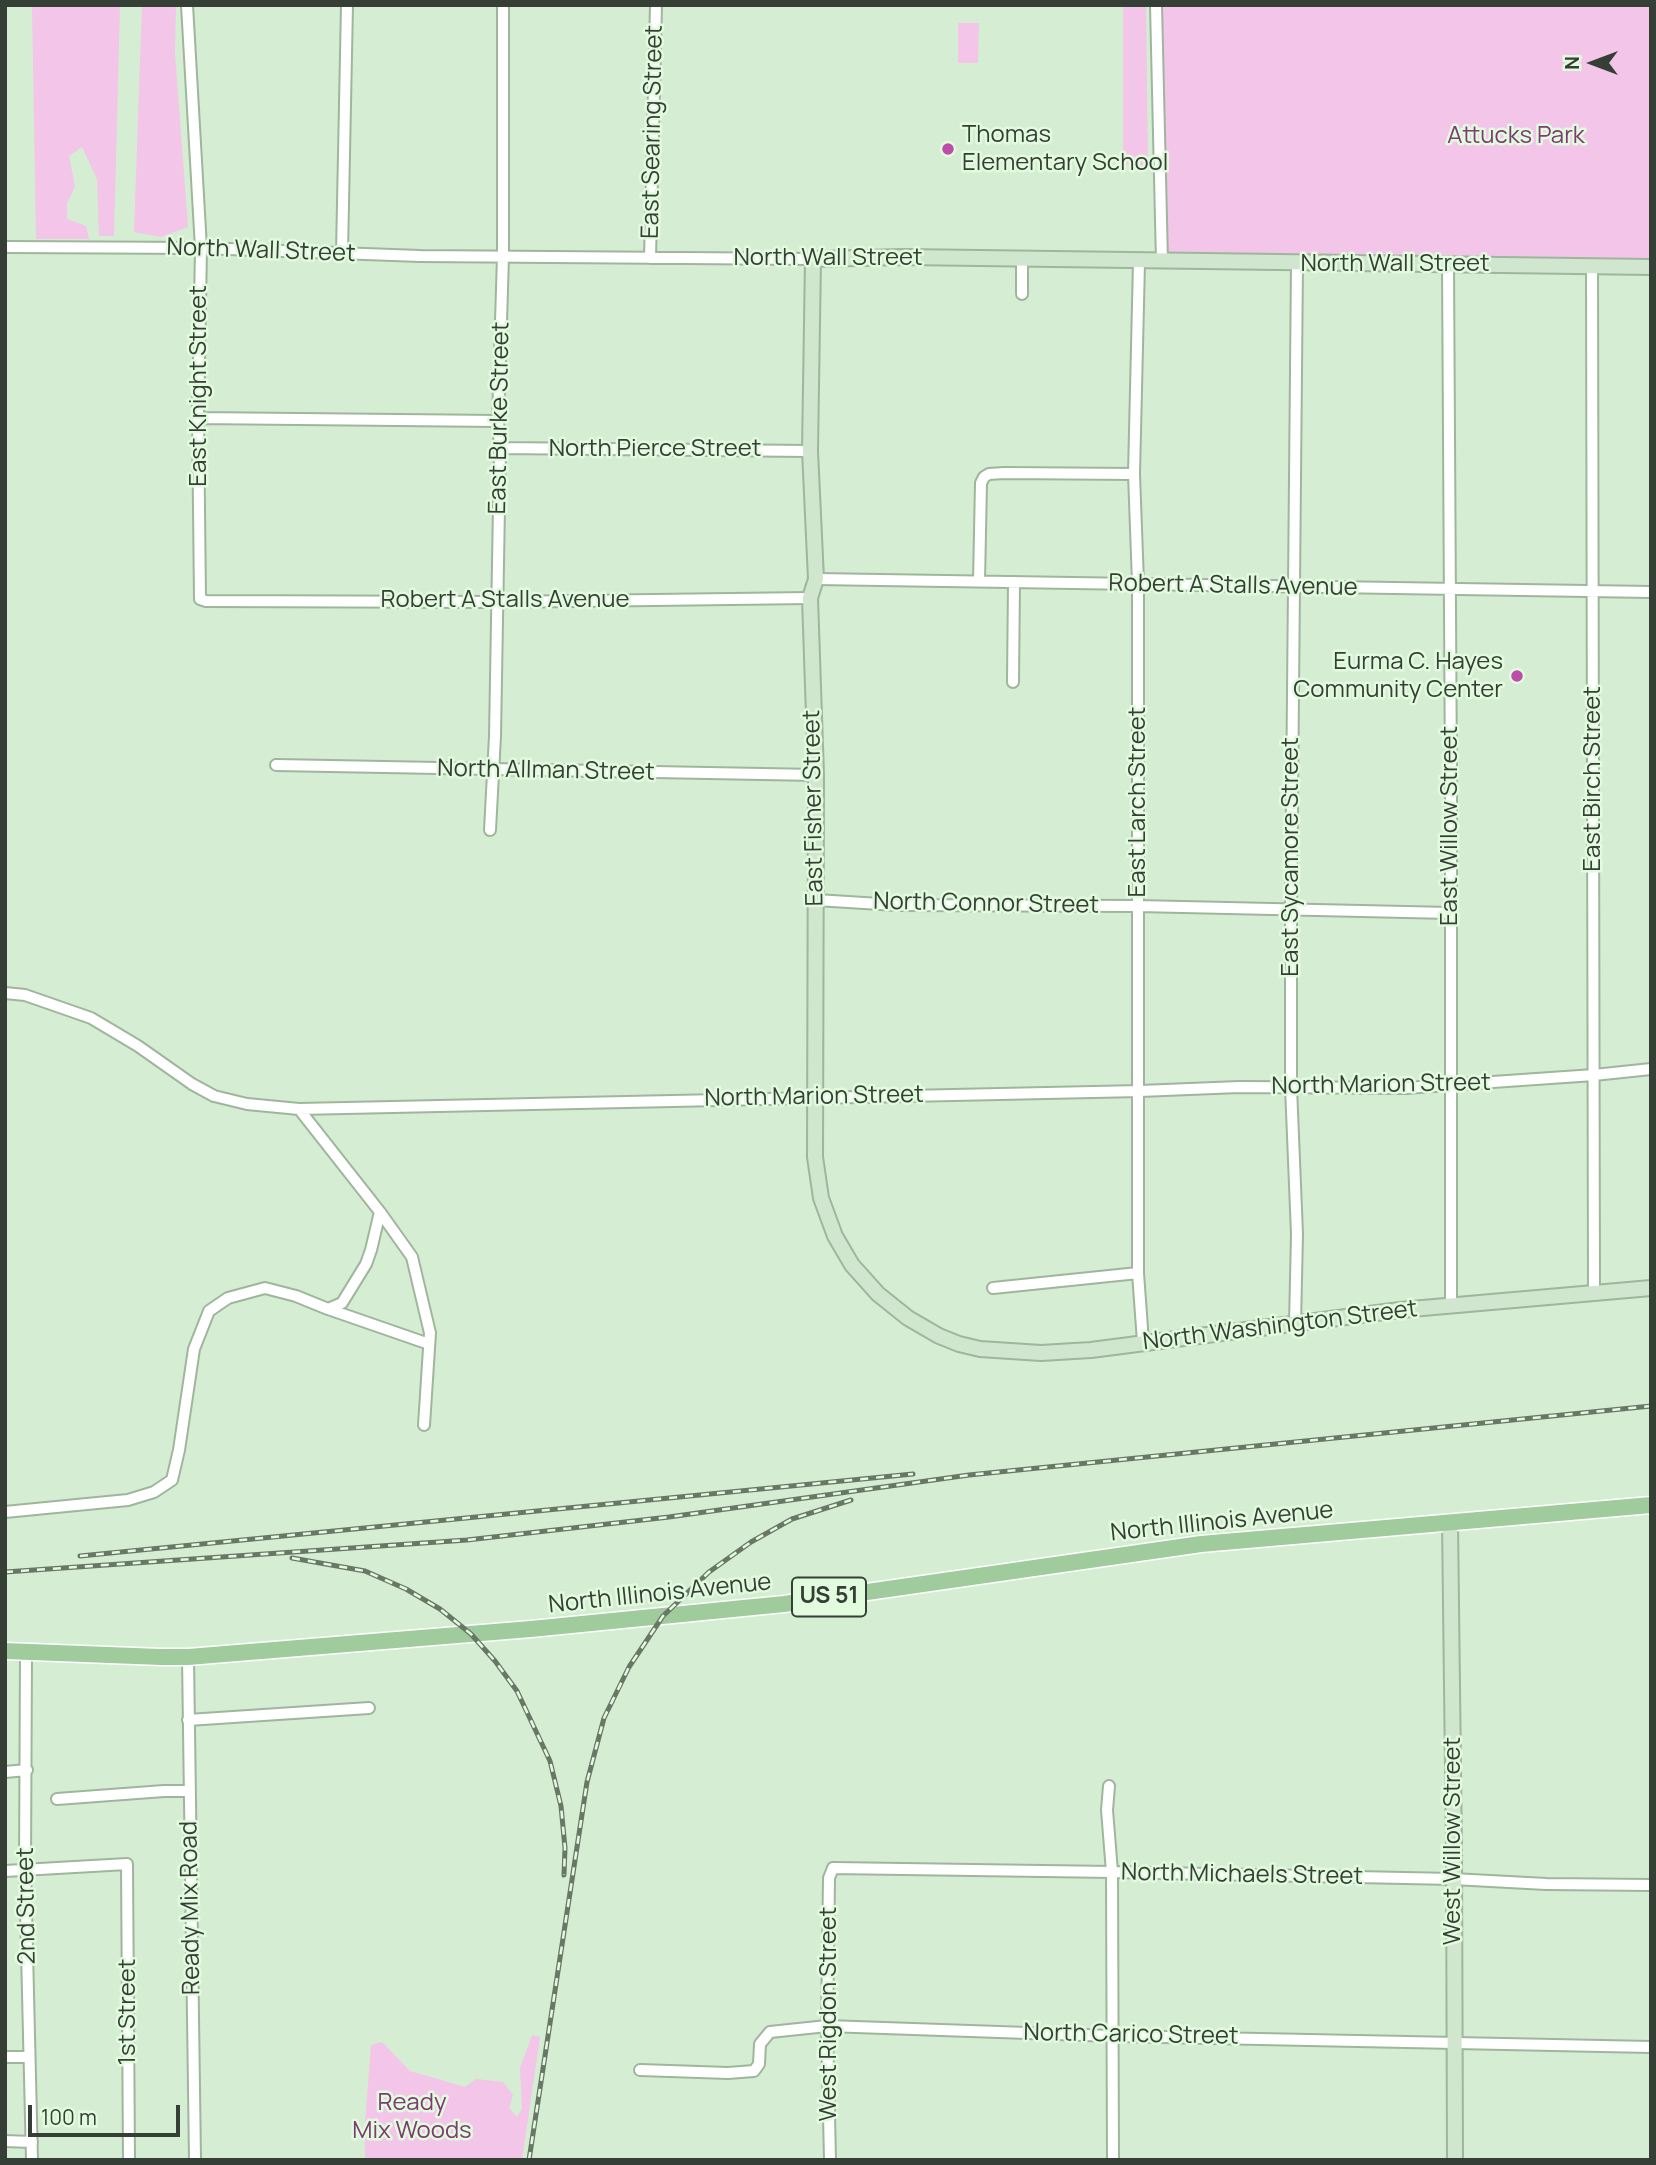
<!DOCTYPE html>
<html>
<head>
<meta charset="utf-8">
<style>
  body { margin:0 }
  #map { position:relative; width:1656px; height:2165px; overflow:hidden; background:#d5edd2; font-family:Manrope,sans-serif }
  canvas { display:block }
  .frame { position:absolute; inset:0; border:7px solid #363f35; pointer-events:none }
  .north { position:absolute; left:1558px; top:28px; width:70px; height:70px; -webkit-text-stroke:5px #e2fbdf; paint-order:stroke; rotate:270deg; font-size:19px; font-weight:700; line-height:28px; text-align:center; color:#363f35 }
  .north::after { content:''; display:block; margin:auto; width:24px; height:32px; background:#363f35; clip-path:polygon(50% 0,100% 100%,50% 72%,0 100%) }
  .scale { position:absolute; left:28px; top:2105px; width:152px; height:32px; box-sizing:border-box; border:4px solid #363f35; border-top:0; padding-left:9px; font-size:21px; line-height:24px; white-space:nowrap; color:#363f35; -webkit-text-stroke:5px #e2fbdf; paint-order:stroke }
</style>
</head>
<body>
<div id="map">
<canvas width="1656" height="2165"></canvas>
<div class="frame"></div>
<div class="north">N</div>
<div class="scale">100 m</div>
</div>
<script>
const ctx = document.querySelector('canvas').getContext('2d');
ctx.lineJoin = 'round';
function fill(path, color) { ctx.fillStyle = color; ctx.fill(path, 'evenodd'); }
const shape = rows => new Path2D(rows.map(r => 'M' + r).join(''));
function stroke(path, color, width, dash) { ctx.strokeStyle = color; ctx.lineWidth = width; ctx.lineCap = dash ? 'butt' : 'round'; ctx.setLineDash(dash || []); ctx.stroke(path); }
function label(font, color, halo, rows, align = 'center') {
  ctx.font = font + ' Manrope,sans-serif'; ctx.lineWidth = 5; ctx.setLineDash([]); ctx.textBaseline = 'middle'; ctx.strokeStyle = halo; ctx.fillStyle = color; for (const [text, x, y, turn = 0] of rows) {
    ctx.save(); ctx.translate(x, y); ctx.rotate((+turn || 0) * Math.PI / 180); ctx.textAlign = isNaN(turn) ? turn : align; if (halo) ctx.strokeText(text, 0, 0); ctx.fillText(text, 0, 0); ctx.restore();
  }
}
fill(shape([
  [32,5,120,5,114,236,99,236,97,179,82,147,69,156,75,187,67,203,67,219,86,226,89,239,36,239],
  [142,5,176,5,175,53,188,227,161,237,134,232],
  [1123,5,1146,5,1148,165,1135,170,1123,161],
  [1156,5,1651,5,1651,269,1162,262],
  [958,23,979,23,978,63,958,63],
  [532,2035,540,2037,522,2160,365,2160,365,2123,371,2045,382,2042,410,2071,465,2087,476,2079,503,2082,513,2095,509,2108,517,2117,522,2109,520,2068]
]), '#f3c5e9');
const street = shape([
  [187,5,201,248,198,418,200,599,206,601,496,602,810,598],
  [1156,5,1162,262],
  [5,247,201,248,420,256,813,259],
  [342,253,347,5],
  [650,258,656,5],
  [1139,262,1134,474,1138,583,1138,1273,1143,1342],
  [1448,263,1451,782,1451,1305],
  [1592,265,1594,1294],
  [1022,294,1022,259],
  [198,418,498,421],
  [500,448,810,451],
  [816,579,1651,592],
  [979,581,981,483,984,477,989,474,1004,473,1134,474],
  [1013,682,1014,582],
  [276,765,816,775],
  [490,830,495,736,500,448,498,421,503,256,503,5],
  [816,900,896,905,1138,906,1450,913],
  [5,993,25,995,91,1018,138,1046,192,1084,214,1096,247,1104,299,1109,1140,1091,1239,1087,1406,1088,1594,1075,1651,1069],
  [299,1109,380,1212,412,1257,430,1333,424,1425],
  [993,1288,1138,1273],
  [328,1309,429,1344],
  [1295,1324,1297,1234,1291,1087,1291,908,1297,263],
  [5,1512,128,1500,154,1492,172,1480,179,1450,194,1349,209,1311,228,1298,265,1288,296,1296,328,1309,342,1303,366,1264,371,1250,380,1212],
  [26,1652,25,1868,32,2160],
  [188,1657,195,2160],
  [188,1720,369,1708],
  [5,1772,27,1770],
  [1109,1786,1107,1810,1112,1872,1113,2160],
  [57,1799,164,1791,189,1791],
  [5,1871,127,1864,129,2160],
  [5,2057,29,2057],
  [640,2070,728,2073,754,2071,759,2064,760,2044,770,2032,827,2026,1113,2036,1651,2047],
  [5,2141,32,2142],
  [830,2160,827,2026,829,1878,833,1868,1112,1872,1453,1879,1546,1884,1651,1885]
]);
const secondary = shape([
  [1651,267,905,257,813,259,810,451,816,579,810,598,816,775,815,1157,821,1198,835,1236,852,1265,878,1294,908,1318,939,1336,959,1344,980,1349,1041,1353,1091,1350,1400,1310,1651,1288],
  [1450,1522,1454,1850,1455,2160]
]);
const primary = shape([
  [5,1651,161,1657,188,1657,531,1629,784,1604,1201,1544,1651,1505]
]);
stroke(street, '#9fb69c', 14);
stroke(secondary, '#9fb69c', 18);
stroke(primary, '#fff', 19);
stroke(street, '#fff', 10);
stroke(secondary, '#d0e6ce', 14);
stroke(primary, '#a0cc9d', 16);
const rail = shape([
  [80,1556,913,1474],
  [292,1558,365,1571,406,1589,440,1609,471,1634,495,1661,517,1691,550,1761,561,1806,565,1848,564,1875],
  [5,1572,467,1540,669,1517,969,1475,1651,1406],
  [529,2160,587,1782,604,1718,629,1667,663,1616,709,1572,751,1542,792,1519,851,1500]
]);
stroke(rail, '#697767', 5);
stroke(rail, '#e2fbdf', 2.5, [8]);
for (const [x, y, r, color] of [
  [948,149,7,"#bc4dab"],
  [1517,676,7,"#bc4dab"]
]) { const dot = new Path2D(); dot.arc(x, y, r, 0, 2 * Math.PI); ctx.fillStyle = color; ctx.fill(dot); stroke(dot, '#e2fbdf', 2.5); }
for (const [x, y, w] of [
  [829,1597,74]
]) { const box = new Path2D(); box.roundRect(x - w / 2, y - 19.5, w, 39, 5); ctx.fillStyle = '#e2fbdf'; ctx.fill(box); stroke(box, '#363f35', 2); }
label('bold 23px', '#363f35', null, [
  ["US 51",829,1597]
]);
label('24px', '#363f35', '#e2fbdf', [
  ["East Searing Street",653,132,-89],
  ["North Wall Street",261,251,2],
  ["North Wall Street",828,258],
  ["North Wall Street",1395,264],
  ["East Knight Street",199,386,-90],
  ["East Burke Street",500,418,-89],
  ["North Pierce Street",655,449],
  ["Robert A Stalls Avenue",1233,586,1],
  ["Robert A Stalls Avenue",505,600],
  ["North Allman Street",546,771,1],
  ["East Birch Street",1593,779,-90],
  ["East Larch Street",1138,802,-90],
  ["East Fisher Street",814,808,-91],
  ["East Willow Street",1450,826,-90],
  ["East Sycamore Street",1291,857,-90],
  ["North Connor Street",986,904,1],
  ["North Marion Street",1381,1085,-1],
  ["North Marion Street",814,1097,-1],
  ["North Washington Street",1280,1326,-7],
  ["North Illinois Avenue",1222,1522,-6],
  ["North Illinois Avenue",660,1594,-6],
  ["West Willow Street",1453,1841,-90],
  ["North Michaels Street",1242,1875,1],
  ["2nd Street",27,1906,-91],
  ["Ready Mix Road",191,1908,-91],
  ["1st Street",128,2012,-90],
  ["West Rigdon Street",829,2014,-90],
  ["North Carico Street",1131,2035,1]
]);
label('24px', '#363f35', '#e2fbdf', [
  ["Thomas",962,135],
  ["Elementary School",962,163],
  ["Eurma C. Hayes",1503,662,"right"],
  ["Community Center",1503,690,"right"]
], 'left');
label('24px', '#7d3c72', '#e2fbdf', [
  ["Attucks Park",1516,136],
  ["Ready",412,2103],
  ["Mix Woods",412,2131]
]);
</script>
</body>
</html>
